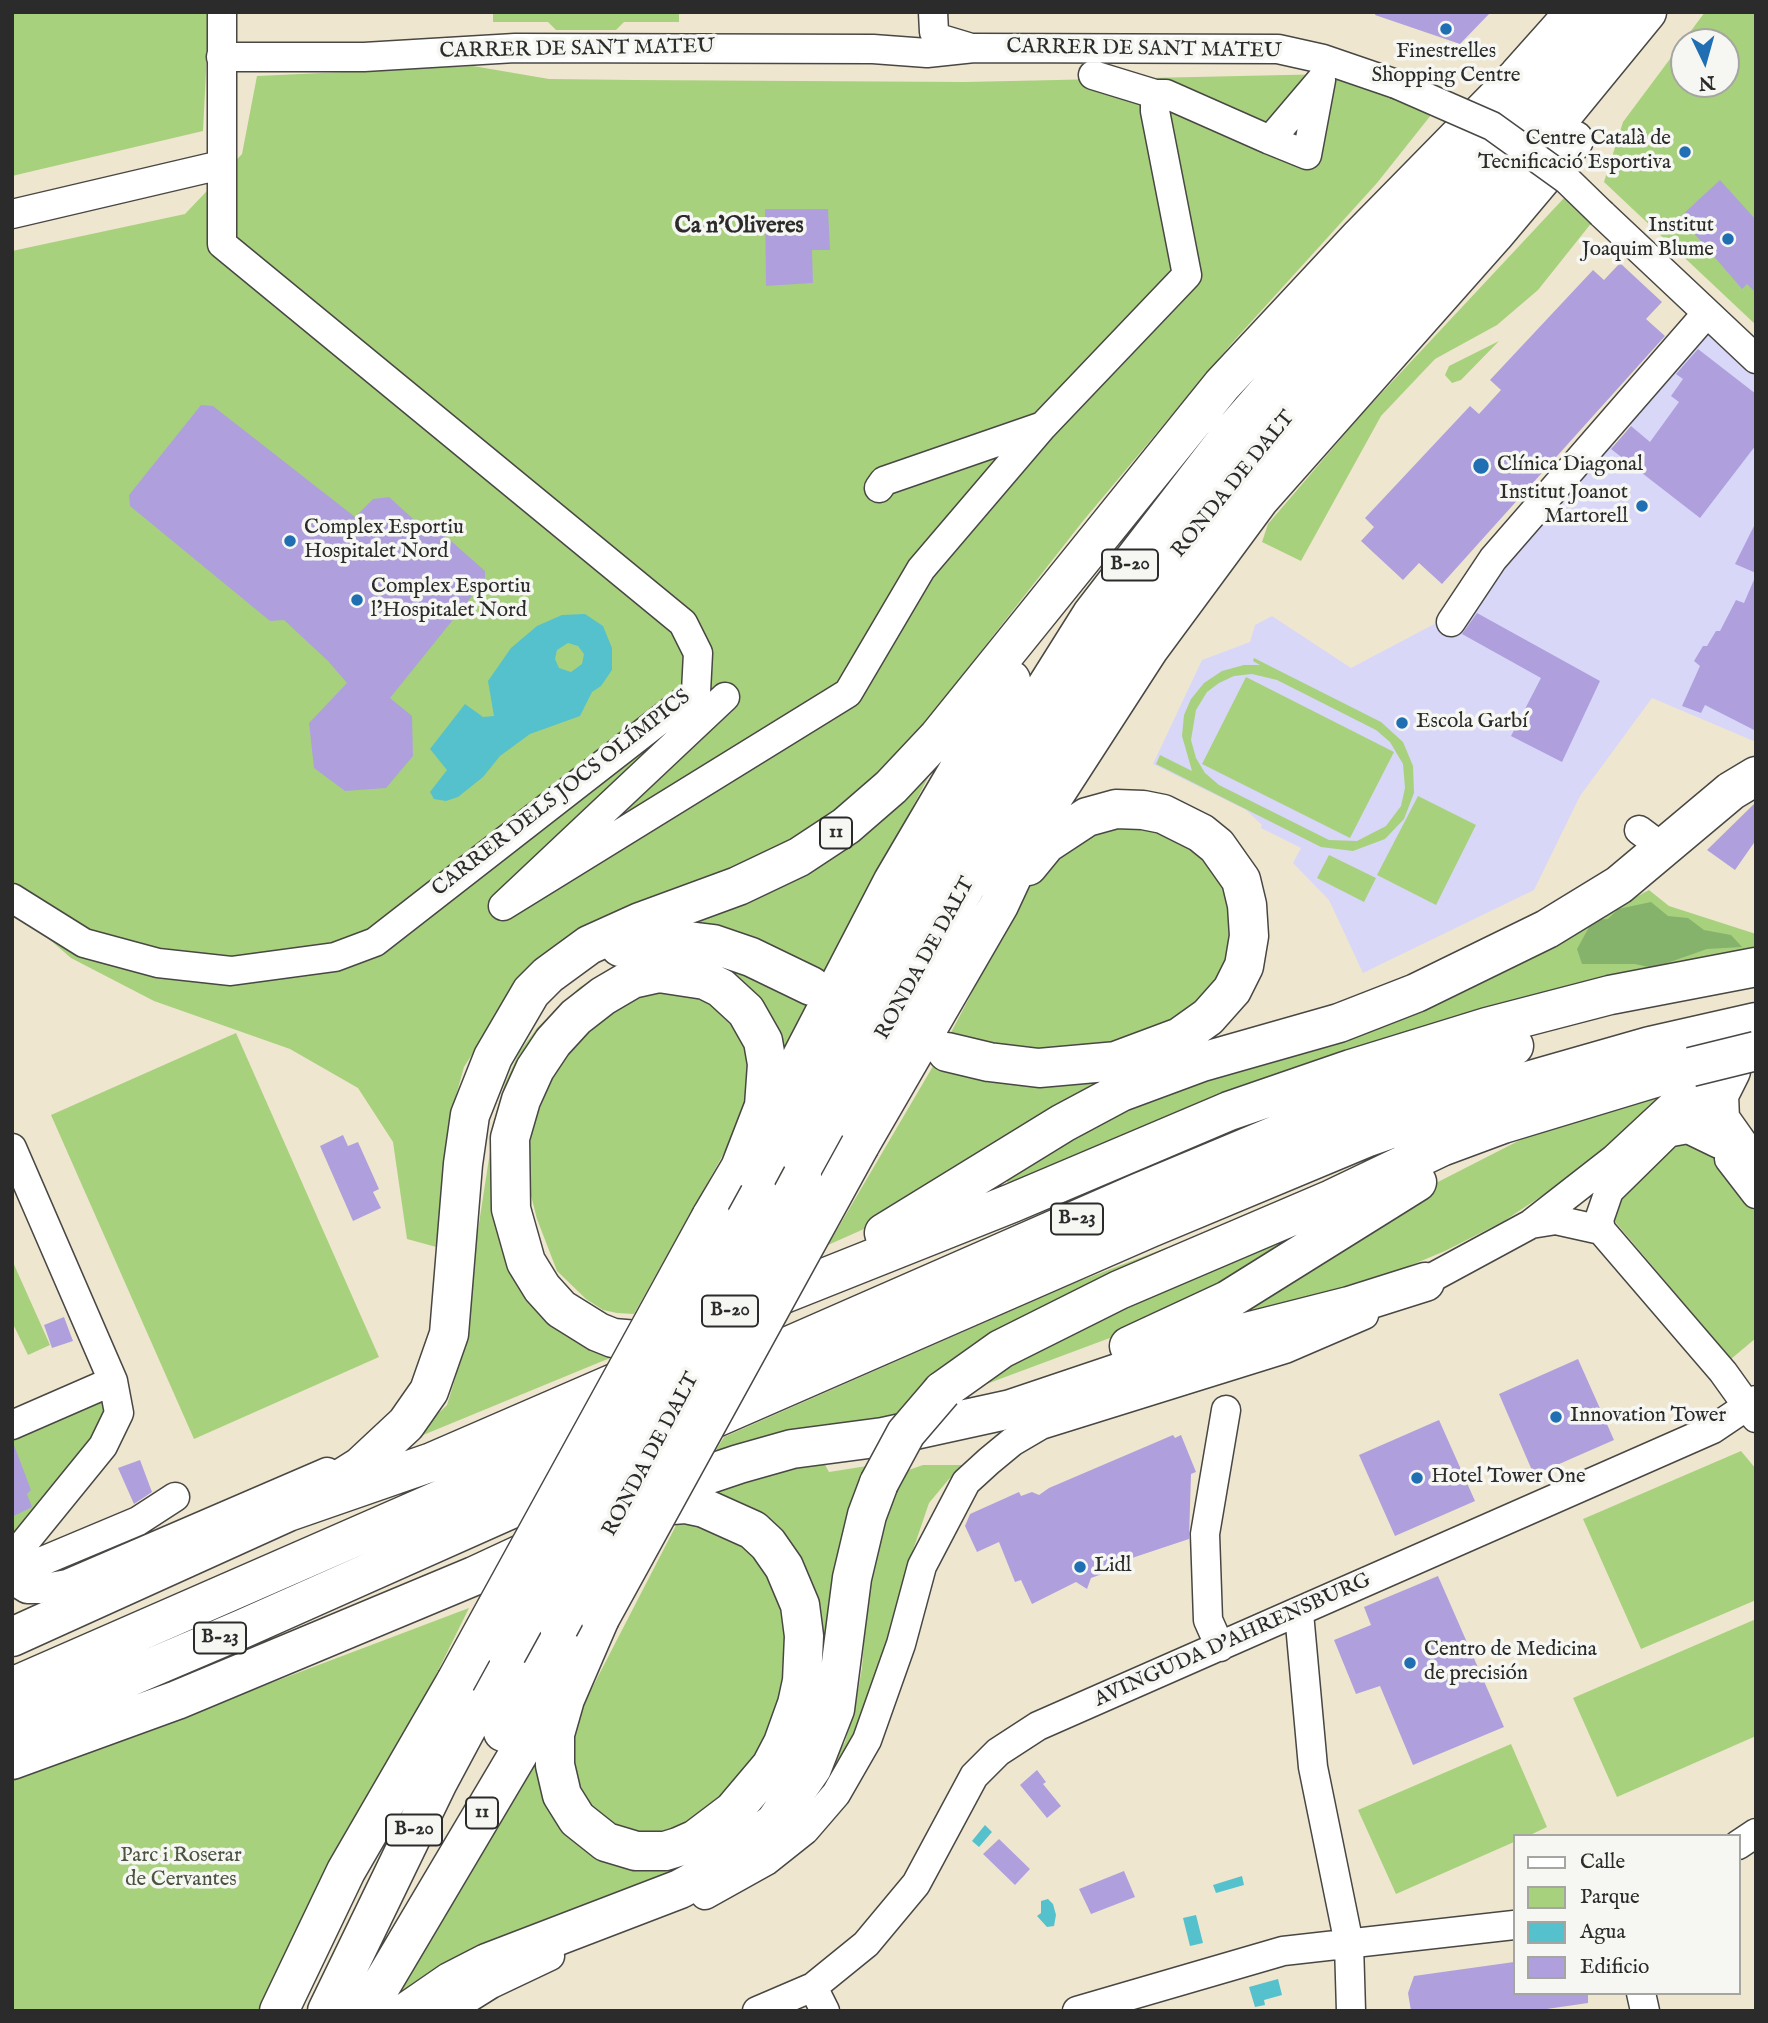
<!DOCTYPE html>
<html>
<head>
<meta charset="utf-8">
<style>
  body { margin:0 }
  #map { position:relative; width:1768px; height:2023px; overflow:hidden; background:#efe6cf; font-family:"IM FELL English",serif }
  canvas { display:block }
  .frame { position:absolute; inset:0; border:14px solid #2b2b2b; pointer-events:none }
  .legend { position:absolute; left:1513px; top:1834px; width:228px; height:161px; box-sizing:border-box; background:#f6f6f2; border:2px solid #a5a5a2; margin:0; padding:9px 12px; list-style:none; font-size:21px; color:#2b2b2b }
  .legend li { display:flex; align-items:center; gap:14px; height:35px }
  .legend b { width:35px; border:2px solid #a5a5a2 }
  .north { position:absolute; left:1670px; top:28px; width:70px; height:70px; box-sizing:border-box; background:#f6f6f2; border:2px solid #a5a5a2; border-radius:50%; rotate:175deg; font-size:19px; font-weight:700; line-height:28px; text-align:center; color:#2b2b2b }
  .north::after { content:''; display:block; margin:auto; width:24px; height:32px; background:#1f6fb2; clip-path:polygon(50% 0,100% 100%,50% 72%,0 100%) }
</style>
</head>
<body>
<div id="map">
<canvas width="1768" height="2023"></canvas>
<div class="frame"></div>
<ul class="legend">
<li><b style="height:9px;background:#fff"></b>Calle</li>
<li><b style="height:19px;background:#a8d17d"></b>Parque</li>
<li><b style="height:19px;background:#54c1cd"></b>Agua</li>
<li><b style="height:19px;background:#afa0dd"></b>Edificio</li>
</ul>
<div class="north">N</div>
</div>
<script>
const ctx = document.querySelector('canvas').getContext('2d');
ctx.lineJoin = 'round';
function fill(path, color) { ctx.fillStyle = color; ctx.fill(path, 'evenodd'); }
const shape = rows => new Path2D(rows.map(r => 'M' + r).join(''));
function stroke(path, color, width, dash) { ctx.strokeStyle = color; ctx.lineWidth = width; ctx.lineCap = dash ? 'butt' : 'round'; ctx.setLineDash(dash || []); ctx.stroke(path); }
function label(font, color, halo, rows, align = 'center') {
  ctx.font = font + ' "IM FELL English",serif'; ctx.lineWidth = 7; ctx.setLineDash([]); ctx.textBaseline = 'middle'; ctx.strokeStyle = halo; ctx.fillStyle = color; for (const [text, x, y, turn = 0] of rows) {
    ctx.save(); ctx.translate(x, y); ctx.rotate((+turn || 0) * Math.PI / 180); ctx.textAlign = isNaN(turn) ? turn : align; if (halo) ctx.strokeText(text, 0, 0); ctx.fillText(text, 0, 0); ctx.restore();
  }
}
fill(shape([
  [1707,328,1756,373,1756,742,1652,698,1580,796,1534,890,1363,973,1329,900,1293,863,1301,848,1261,828,1262,825,1246,810,1153,764,1202,660,1250,642,1255,625,1272,616,1351,668,1440,621,1494,572,1605,442,1614,447,1631,425,1630,411]
]), '#d8d7f8');
fill(shape([
  [12,12,209,12,203,131,12,176],
  [493,12,679,12,679,22,624,22,616,30,556,30,548,22,493,22],
  [1705,12,1756,12,1756,325,1604,182,1623,122],
  [1684,42,1726,42,1726,84,1684,84],
  [473,66,549,79,635,80,965,82,1332,74,1435,110,1377,183,1232,343,1083,521,898,757,829,821,522,976,464,1067,448,1124,440,1248,407,1239,393,1142,358,1088,290,1049,154,1001,71,958,12,907,12,251,185,214,242,154,257,76],
  [1564,198,1593,221,1538,290,1497,325,1435,359,1381,416,1301,561,1262,542,1268,524,1362,414],
  [1499,341,1461,380,1452,383,1445,375,1449,366],
  [1254,658,1381,722,1403,742,1413,766,1414,793,1404,819,1385,839,1353,851,1321,847,1156,764,1160,755,1192,771,1182,736,1184,715,1191,699,1204,683,1222,671,1244,665,1260,665,1253,661],
  [1252,674,1277,680,1376,730,1390,742,1403,764,1405,788,1401,806,1386,826,1357,841,1329,840,1219,785,1205,773,1196,758,1191,740,1196,710,1207,692,1219,683,1234,676],
  [1246,677,1394,752,1350,838,1202,764],
  [945,745,823,979,666,923],
  [1418,796,1476,825,1436,905,1377,875],
  [1161,822,1228,875,1236,944,1214,994,1150,1035,1064,1053,948,1038,1040,864,1095,827],
  [1329,855,1376,878,1364,902,1317,878],
  [1649,890,1669,906,1756,934,1756,949,1482,1012,1277,1074,1008,1184,1003,1170,1107,1109,1593,920],
  [704,957,813,1000,782,1064,718,972,568,1007,499,1221,615,1348,610,1358,411,1440,447,1405,455,1379,496,1113,505,1083,520,1051,537,1028,580,987,604,973],
  [664,991,689,993,718,1008,734,1023,746,1041,751,1063,748,1097,738,1128,634,1314,617,1313,603,1310,586,1299,557,1271,537,1219,528,1184,528,1153,534,1122,557,1066,605,1017,633,999],
  [236,1033,379,1357,194,1439,51,1115],
  [939,1056,1128,1069,882,1221,828,1245],
  [1667,1089,1628,1129,1549,1191,1504,1221,1445,1251,1390,1274,1227,1326,1265,1294,1434,1184,1526,1137,1568,1120],
  [1683,1140,1708,1146,1756,1207,1756,1338,1731,1359,1611,1217,1610,1202,1671,1146],
  [1383,1189,1310,1241,1142,1326,965,1392,1005,1362],
  [1168,1247,1170,1250,902,1413,854,1425,745,1441,713,1455,724,1437,1077,1282],
  [12,1260,50,1345,28,1355,14,1326,12,1331],
  [113,1381,119,1413,12,1542,12,1425],
  [1741,1451,1756,1469,1756,1600,1641,1649,1583,1519],
  [824,1463,829,1472,867,1466,829,1670,787,1780,756,1815,684,1867,391,2000,532,1759,543,1763,592,1846,740,1823,812,1596,694,1496,756,1473],
  [923,1465,967,1465,949,1479,929,1503,912,1553,894,1622,847,1756,809,1802,845,1742,855,1707,862,1668,868,1586,878,1534,900,1473],
  [684,1510,745,1537,783,1587,793,1664,754,1767,695,1821,667,1833,647,1835,603,1825,571,1774,575,1721],
  [469,1608,270,2011,12,2011,12,1781],
  [1756,1619,1756,1736,1617,1797,1573,1698],
  [1511,1744,1547,1827,1528,1836,1514,1836,1514,1842,1396,1894,1358,1810]
]), '#a8d17d');
fill(shape([
  [1651,902,1668,916,1688,918,1704,930,1731,935,1742,947,1707,949,1653,968,1635,964,1582,964,1577,949,1593,920,1608,919,1618,909]
]), '#86b36c');
fill(shape([
  [585,614,603,626,612,648,612,670,601,686,592,692,580,716,530,734,500,756,483,777,458,797,446,801,434,799,430,792,447,770,430,749,465,704,483,717,494,716,488,681,511,648,537,626,562,615],
  [568,643,578,646,584,654,582,664,571,672,559,668,555,659,557,650],
  [985,1825,992,1832,979,1847,972,1841],
  [1242,1876,1244,1885,1216,1893,1213,1885],
  [1048,1899,1053,1904,1056,1915,1054,1926,1047,1927,1037,1916,1041,1913,1041,1901],
  [1196,1915,1203,1943,1190,1946,1183,1918],
  [1278,1979,1282,1995,1264,2000,1265,2005,1255,2007,1249,1987]
]), '#54c1cd');
fill(shape([
  [1376,12,1491,12,1460,44,1375,15],
  [1720,180,1756,220,1756,293,1747,284,1742,289,1680,217],
  [765,209,828,209,830,250,812,250,813,283,766,286],
  [1620,263,1662,302,1646,319,1665,336,1442,584,1419,563,1403,580,1361,541,1374,527,1365,518,1470,406,1479,414,1501,390,1490,380,1593,270,1604,280],
  [1698,349,1756,394,1756,445,1700,518,1611,449,1631,426,1650,442,1679,402,1671,396,1683,379,1676,374],
  [201,405,213,406,355,517,373,499,389,497,422,527,433,525,485,571,485,580,390,698,412,716,413,756,386,788,345,791,314,768,309,723,347,683,328,661,284,620,270,621,130,506,129,495],
  [1756,522,1756,573,1735,564],
  [1756,575,1756,731,1705,705,1701,713,1682,706,1700,666,1694,661,1703,646,1707,646,1716,631,1720,631,1736,600,1744,603],
  [1477,613,1600,681,1562,762,1511,736,1541,678,1462,634],
  [1756,802,1756,840,1735,870,1707,850],
  [343,1135,348,1146,358,1142,379,1189,373,1192,381,1208,353,1221,320,1146],
  [64,1317,73,1341,52,1348,44,1325],
  [1578,1359,1614,1440,1534,1475,1499,1394],
  [1439,1420,1475,1501,1395,1536,1359,1455],
  [1173,1435,1175,1438,1181,1435,1196,1472,1191,1474,1189,1539,1111,1565,1113,1570,1091,1578,1087,1589,1076,1582,1032,1604,1021,1580,1015,1582,999,1542,977,1552,965,1526,970,1514,1019,1492,1021,1496,1032,1492,1039,1495,1049,1488],
  [14,1445,31,1490,27,1494,32,1507,12,1517],
  [140,1460,152,1492,134,1504,118,1468],
  [1438,1576,1504,1727,1413,1765,1380,1686,1356,1694,1334,1640,1371,1625,1364,1607],
  [1037,1770,1046,1782,1043,1784,1061,1806,1047,1818,1020,1785],
  [999,1839,1030,1869,1015,1885,983,1854],
  [1124,1871,1135,1897,1091,1914,1079,1889],
  [1514,1962,1514,1993,1588,1993,1588,2003,1533,2011,1411,2011,1408,1993,1414,1976]
]), '#afa0dd');
const minor = shape([
  [933,12,934,32,938,38,968,47],
  [221,57,364,57,515,48,873,49,927,53,974,48,1278,49,1323,59,1396,84],
  [1155,94,1166,94,1270,140,1307,155,1321,80,1270,140],
  [12,214,221,165],
  [1602,214,1756,359],
  [879,488,884,481,1043,426,1187,275,1155,111,1155,94,1093,75],
  [1451,622,1493,559,1707,313],
  [725,697,503,906,848,693,921,569,1043,426],
  [1639,830,1655,842],
  [12,898,84,943,158,963,231,971,335,957,375,942,696,692,698,653,683,623,222,244,222,12],
  [1726,1076,1609,1191,1599,1220,1601,1230,1723,1372,1756,1418],
  [1672,1132,1688,1129,1719,1144],
  [12,1148,113,1381,119,1413,103,1446,12,1558],
  [1729,1159,1756,1194],
  [1532,1223,1614,1159,1700,1079],
  [1409,1290,1531,1224,1556,1220,1601,1230],
  [12,1425,113,1381],
  [16,1554,14,1573,19,1584,27,1589,40,1589,67,1584,327,1472],
  [14,1573,138,1521,175,1497],
  [1299,1613,1313,1767,1349,1944,1351,2011],
  [1220,1647,1208,1620,1205,1534,1226,1410],
  [1738,1845,1756,1833],
  [705,1895,766,1861,805,1830,836,1794,867,1740,901,1644,922,1566,966,1482,989,1461,1012,1442,1041,1425,1285,1349,1364,1315],
  [813,1987,825,2011],
  [1641,1993,1645,2011],
  [448,2011,491,1984,550,1956],
  [757,2011,813,1987,866,1944,916,1884,974,1776,998,1752,1038,1726,1713,1429,1756,1400],
  [1077,2011,1283,1951,1514,1925]
]);
const highway = shape([
  [1028,866,1046,844,1087,817,1116,809,1143,810,1163,814,1201,833,1217,846,1241,880,1247,905,1249,936,1244,966,1232,990,1208,1017,1180,1037,1113,1062],
  [620,947,672,939,713,944,751,957,811,986],
  [947,1052,989,1062,1039,1068,1140,1059],
  [1731,1071,1719,1095,1720,1119,1756,1170],
  [770,1118,893,881,1011,680],
  [860,1145,999,905,1039,819,1149,649,1259,500,1494,235,1574,140],
  [802,1176,1018,794,1120,625,1255,455,1561,117,1647,12],
  [759,1195,987,781,1092,614,1231,434,1346,302,1536,98,1607,12],
  [884,1233,1063,1123,1121,1092,1202,1062,1339,1023,1416,993,1547,929,1619,885,1731,791,1756,776],
  [756,1305,1012,1203,1229,1111,1351,1069,1487,1027,1610,995,1756,967],
  [673,1336,649,1341,613,1338,598,1332,561,1309,542,1288,526,1262,511,1209,510,1138,521,1100,535,1069,553,1042,576,1017,603,996,632,979,659,973,705,980,721,988,746,1011,763,1041,767,1064,764,1106,740,1168,711,1217],
  [1129,1346,1228,1300,1417,1182],
  [720,1376,1138,1193,1367,1097,1514,1046],
  [942,1391,1001,1349,1119,1290,1332,1199,1441,1147,1503,1124,1691,1067],
  [690,1429,1150,1228,1368,1137,1524,1082,1650,1046,1756,1022],
  [650,1494,739,1464,792,1449,883,1437,1011,1409,1219,1339,1349,1306,1425,1282],
  [288,1512,361,1466,406,1424,429,1391,449,1334,463,1164,470,1115,493,1057,531,992,548,975,589,945,640,922,738,886,799,857,846,826,891,787,938,737,1222,385,1361,236,1518,76,1575,12],
  [600,1618,565,1699,555,1734,555,1765,562,1795,577,1819,606,1842,636,1851,665,1851,678,1847,696,1839,733,1811,771,1766,783,1743,797,1704,802,1681,804,1636,800,1605,784,1567,768,1544,753,1530,704,1508,685,1504,646,1507],
  [12,1637,288,1512,432,1462,642,1371],
  [12,1687,611,1425],
  [12,1727,242,1629,581,1478],
  [503,1732,559,1627],
  [12,1760,177,1700,474,1576,545,1543],
  [279,2011,346,1871,456,1681],
  [327,2011,438,1782,507,1653],
  [366,2011,555,1692],
  [408,2011,450,1982,487,1963,680,1889,715,1870,775,1822,812,1768,835,1709,852,1578,867,1515,879,1483]
]);
stroke(minor, '#484744', 31);
stroke(highway, '#484744', 41);
stroke(minor, '#fff', 28);
stroke(highway, '#fff', 38);
const minorBridge = shape([
  [1396,84,1492,126,1567,180,1602,214]
]);
const highwayBridge = shape([
  [1691,1067,1756,1051],
  [879,1483,906,1433,942,1391],
  [600,1618,860,1145],
  [559,1627,802,1176],
  [507,1653,759,1195],
  [456,1681,711,1217]
]);
stroke(minorBridge, '#484744', 31, []);
stroke(highwayBridge, '#484744', 41, []);
stroke(minorBridge, '#fff', 28);
stroke(highwayBridge, '#fff', 38);
for (const [x, y, r, color] of [
  [1446,29,7,"#1f6fb2"],
  [1685,152,7,"#1f6fb2"],
  [1728,239,7,"#1f6fb2"],
  [1481,466,9,"#1f6fb2"],
  [1642,506,7,"#1f6fb2"],
  [290,541,7,"#1f6fb2"],
  [357,600,7,"#1f6fb2"],
  [1402,723,7,"#1f6fb2"],
  [1556,1417,7,"#1f6fb2"],
  [1417,1478,7,"#1f6fb2"],
  [1080,1567,7,"#1f6fb2"],
  [1410,1663,7,"#1f6fb2"]
]) { const dot = new Path2D(); dot.arc(x, y, r, 0, 2 * Math.PI); ctx.fillStyle = color; ctx.fill(dot); stroke(dot, '#f6f6f2', 2.5); }
for (const [x, y, w] of [
  [1130,565,56],
  [836,833,32],
  [1077,1219,52],
  [730,1311,56],
  [220,1638,52],
  [482,1813,32],
  [414,1830,56]
]) { const box = new Path2D(); box.roundRect(x - w / 2, y - 15.5, w, 31, 5); ctx.fillStyle = '#f6f6f2'; ctx.fill(box); stroke(box, '#2b2b2b', 2); }
label('bold 19px', '#2b2b2b', null, [
  ["B-20",1130,565],
  ["11",836,833],
  ["B-23",1077,1219],
  ["B-20",730,1311],
  ["B-23",220,1638],
  ["11",482,1813],
  ["B-20",414,1830]
]);
label('21px', '#2b2b2b', '#f6f6f2', [
  ["CARRER DE SANT MATEU",577,50,-1],
  ["CARRER DE SANT MATEU",1144,50,1],
  ["RONDA DE DALT",1234,485,-51],
  ["CARRER DELS JOCS OLÍMPICS",562,794,-38],
  ["RONDA DE DALT",926,959,-61],
  ["RONDA DE DALT",652,1455,-62],
  ["AVINGUDA D'AHRENSBURG",1233,1641,-24]
]);
label('21px', '#2b2b2b', '#f6f6f2', [
  ["Finestrelles",1446,53,"center"],
  ["Shopping Centre",1446,77,"center"],
  ["Centre Català de",1671,140,"right"],
  ["Tecnificació Esportiva",1671,164,"right"],
  ["Institut",1714,227,"right"],
  ["Joaquim Blume",1714,251,"right"],
  ["Clínica Diagonal",1497,466],
  ["Institut Joanot",1628,494,"right"],
  ["Martorell",1628,518,"right"],
  ["Complex Esportiu",304,529],
  ["Hospitalet Nord",304,553],
  ["Complex Esportiu",371,588],
  ["l'Hospitalet Nord",371,612],
  ["Escola Garbí",1416,723],
  ["Innovation Tower",1570,1417],
  ["Hotel Tower One",1431,1478],
  ["Lidl",1094,1567],
  ["Centro de Medicina",1424,1651],
  ["de precisión",1424,1675]
], 'left');
label('21px', '#4a5440', '#f6f6f2', [
  ["Parc i Roserar",181,1857],
  ["de Cervantes",181,1881]
]);
label('bold 23px', '#2b2b2b', '#f6f6f2', [
  ["Ca n'Oliveres",739,227]
]);
</script>
</body>
</html>
